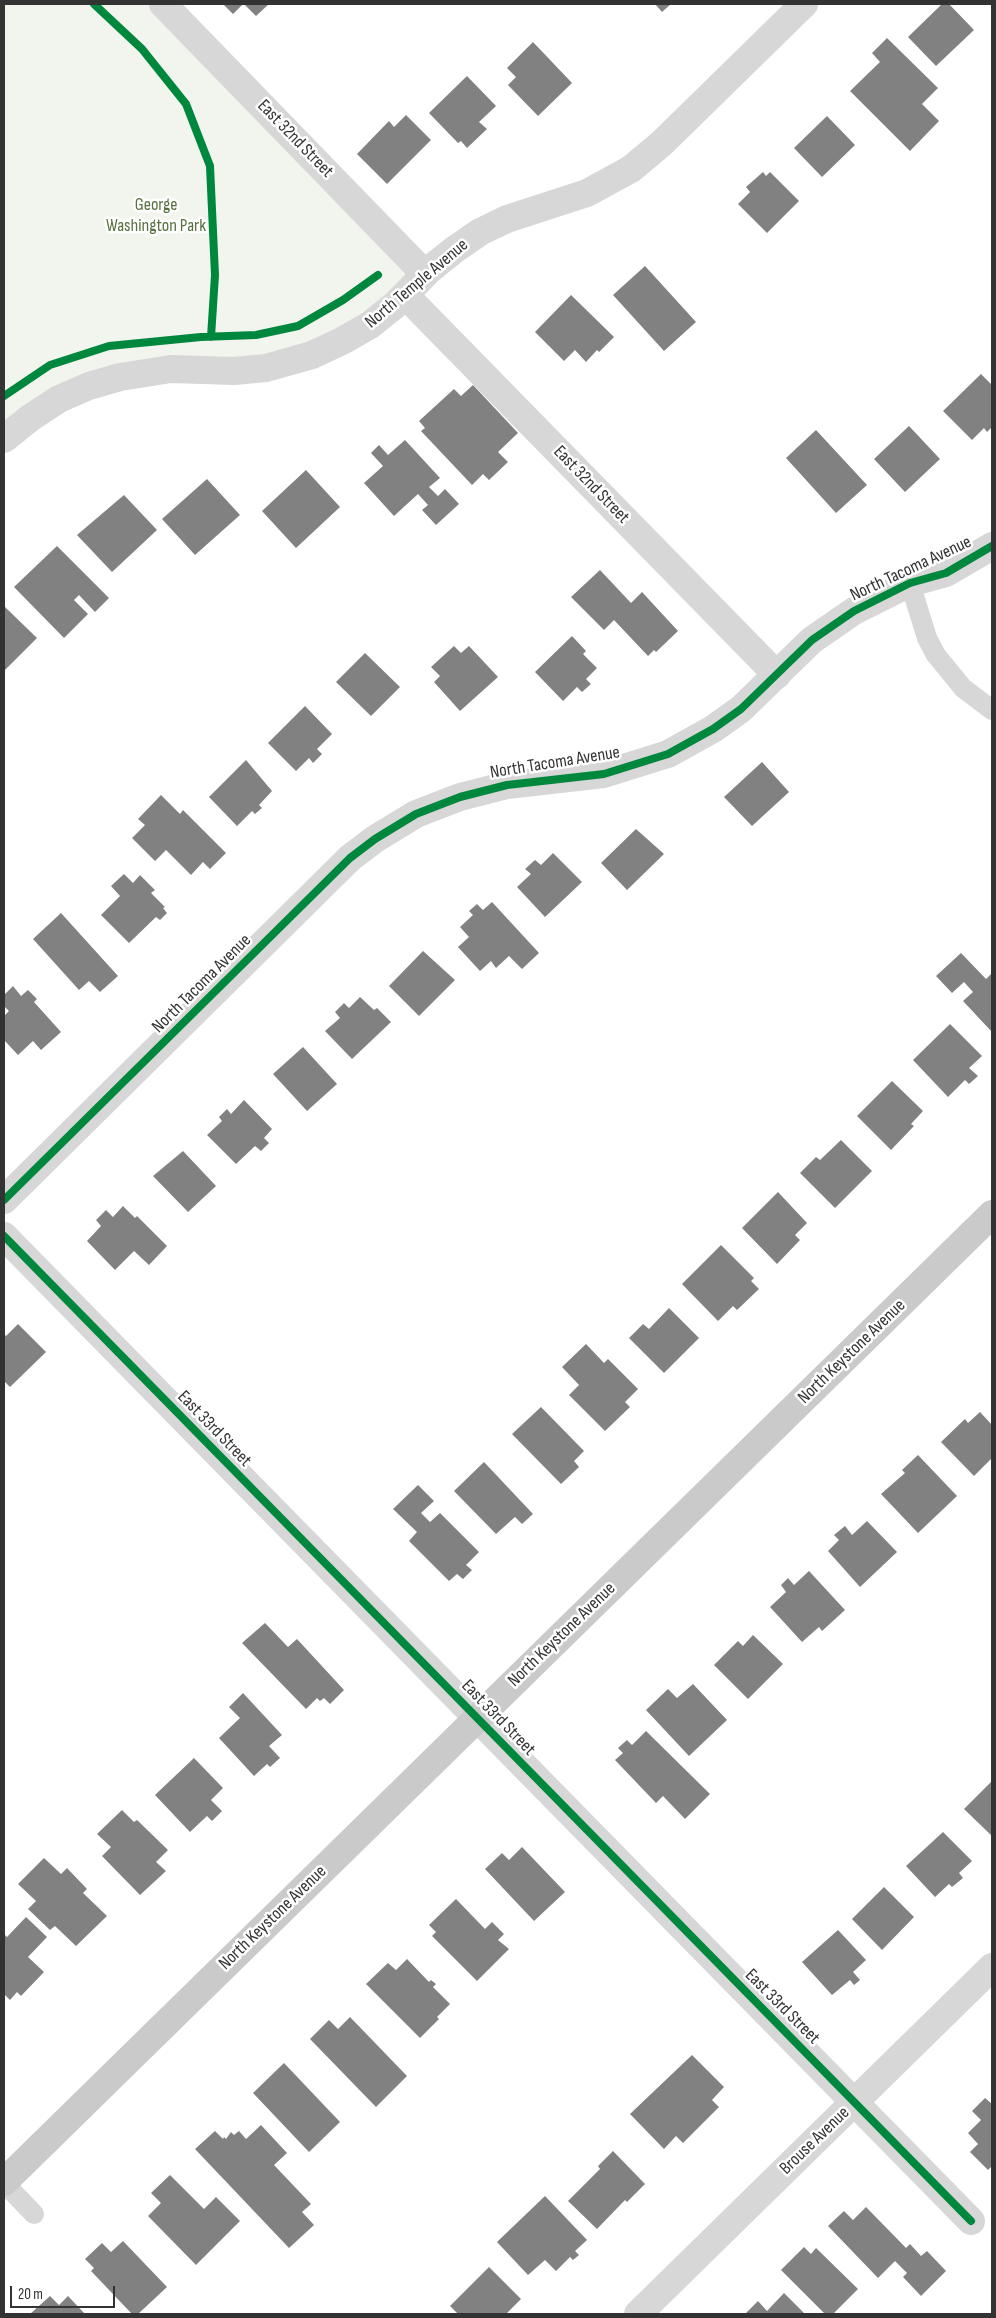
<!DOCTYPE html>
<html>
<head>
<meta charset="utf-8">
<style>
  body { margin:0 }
  #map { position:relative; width:996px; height:2318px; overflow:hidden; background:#fff; font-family:"Sofia Sans Condensed",sans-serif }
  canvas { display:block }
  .frame { position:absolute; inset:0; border:5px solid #333; pointer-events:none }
  .scale { position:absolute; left:10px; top:2286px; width:105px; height:22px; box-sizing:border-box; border:2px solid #333; border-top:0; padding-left:6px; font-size:15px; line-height:18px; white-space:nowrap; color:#333; -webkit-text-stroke:4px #fff; paint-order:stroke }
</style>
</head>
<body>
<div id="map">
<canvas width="996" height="2318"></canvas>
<div class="frame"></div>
<div class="scale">20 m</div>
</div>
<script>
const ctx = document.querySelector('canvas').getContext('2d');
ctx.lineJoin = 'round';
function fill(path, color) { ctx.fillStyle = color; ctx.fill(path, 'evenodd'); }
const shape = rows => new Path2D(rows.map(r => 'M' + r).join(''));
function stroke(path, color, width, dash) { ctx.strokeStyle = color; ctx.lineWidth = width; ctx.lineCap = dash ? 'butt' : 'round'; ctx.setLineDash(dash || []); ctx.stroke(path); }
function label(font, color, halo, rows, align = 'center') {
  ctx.font = font + ' "Sofia Sans Condensed",sans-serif'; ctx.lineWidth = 5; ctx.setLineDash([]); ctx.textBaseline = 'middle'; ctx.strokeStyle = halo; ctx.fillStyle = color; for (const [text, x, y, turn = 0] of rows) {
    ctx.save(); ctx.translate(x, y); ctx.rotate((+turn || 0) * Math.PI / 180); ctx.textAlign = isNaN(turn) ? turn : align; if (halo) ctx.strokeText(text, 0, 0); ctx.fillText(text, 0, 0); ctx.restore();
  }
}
fill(shape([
  [4,4,163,4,413,276,328,349,154,370,4,439]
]), '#f1f5ed');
fill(shape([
  [223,4,243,4,233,14],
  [244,4,269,4,256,16],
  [655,4,671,4,662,12],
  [942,4,949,4,974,30,936,66,908,37],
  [887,38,938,88,922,104,939,121,910,151,850,91,880,62,872,53],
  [533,42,572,83,538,116,508,85,516,77,507,68],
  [467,76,496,106,479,122,487,129,467,148,461,141,458,143,429,113],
  [406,115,431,140,387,184,357,154,389,121,394,127],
  [827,116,855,145,822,177,794,148],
  [763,172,766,176,770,172,799,201,767,233,738,204,750,192,746,187],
  [645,266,696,322,664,351,613,295],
  [571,295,614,337,599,352,597,350,586,362,575,350,564,361,535,332],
  [981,374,992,385,992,427,987,432,984,428,972,440,943,411],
  [473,385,518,433,498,452,508,462,489,480,483,474,472,485,421,431,425,428,419,421,454,389,461,396],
  [909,426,940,459,905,492,874,459],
  [816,430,867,485,836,513,786,458],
  [405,440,440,478,429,487,438,496,445,489,459,504,436,525,422,510,428,505,418,494,394,516,364,483,383,466,371,453,379,445,388,455],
  [306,470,340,507,296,548,262,511],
  [207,479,240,515,195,555,162,519],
  [124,495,157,530,112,572,77,535],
  [57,546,109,598,95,612,79,595,74,600,88,614,64,638,14,587],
  [600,570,631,603,642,592,678,631,656,652,654,650,648,656,614,620,604,630,571,597],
  [4,606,37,638,4,671],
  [572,636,586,651,583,654,597,668,586,679,591,684,582,692,577,687,563,701,535,672],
  [454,646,461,653,469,646,498,677,460,711,434,682,440,676,431,667],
  [365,653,400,687,371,716,336,682],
  [305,706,332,734,317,749,322,754,313,763,309,758,296,771,268,743],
  [246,760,272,791,259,805,262,808,255,814,252,811,237,826,209,797],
  [762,762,789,792,752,826,724,797],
  [161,795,180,814,183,810,226,853,210,869,203,862,191,875,166,850,155,861,132,838,145,825,138,819],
  [636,829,664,854,627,890,601,863],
  [553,853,582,882,545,917,517,887,531,874,525,869,535,860,541,865],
  [124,874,133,883,140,875,155,890,151,893,165,907,163,908,167,913,160,920,156,917,129,943,101,915,120,896,111,886],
  [492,902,539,953,522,969,509,956,496,968,491,961,480,971,458,947,469,937,460,927,473,915,469,911,477,904,483,910],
  [61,913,118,976,100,992,89,981,79,990,33,939],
  [423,951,455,980,419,1016,389,986],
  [961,953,986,979,992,973,992,1032,963,1001,973,992,964,982,952,993,936,976],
  [13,986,21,996,28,990,37,999,34,1002,61,1032,41,1050,33,1041,18,1055,4,1040,4,1016,9,1011,4,1006,4,995],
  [360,997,374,1010,377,1008,391,1022,352,1059,325,1031,340,1018,335,1012,344,1003,349,1008],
  [950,1024,982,1056,969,1068,978,1076,969,1084,965,1080,948,1097,913,1060],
  [303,1047,337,1084,307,1111,273,1074],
  [892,1081,923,1111,911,1124,914,1126,891,1150,857,1116],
  [244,1100,272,1129,264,1138,269,1143,261,1151,255,1146,236,1164,207,1135,222,1121,219,1117,227,1109,231,1114],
  [841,1140,872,1171,835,1208,800,1173,816,1157,820,1160],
  [183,1151,216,1186,188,1212,153,1176],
  [778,1192,807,1223,795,1235,800,1240,777,1264,742,1228],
  [123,1206,135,1218,137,1216,167,1246,149,1265,134,1251,115,1270,87,1241,101,1226,96,1220,106,1210,113,1217],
  [721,1245,754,1278,751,1281,759,1289,737,1310,733,1306,718,1321,682,1284],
  [669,1308,699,1338,664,1373,629,1338,643,1324,649,1329],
  [18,1324,46,1352,10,1387,4,1381,4,1334,6,1336],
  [586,1344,604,1363,608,1359,638,1389,625,1402,630,1407,605,1431,569,1395,579,1385,562,1367],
  [541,1407,584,1451,574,1461,579,1467,561,1484,512,1434],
  [980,1412,992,1425,992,1458,974,1476,941,1442,965,1419,968,1423],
  [918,1455,957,1496,918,1533,881,1494,905,1473,902,1470],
  [484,1462,533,1514,522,1524,515,1517,496,1534,454,1491],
  [418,1485,434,1501,421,1513,430,1522,440,1513,479,1552,466,1565,472,1570,463,1579,457,1574,449,1581,409,1541,417,1532,393,1509],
  [867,1521,897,1552,860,1587,828,1551,839,1540,834,1535,845,1526,852,1535],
  [809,1571,845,1610,822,1631,819,1627,802,1642,770,1607,786,1592,781,1585,788,1578,794,1585],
  [265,1623,288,1647,297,1639,344,1690,330,1704,324,1698,320,1701,317,1698,306,1709,242,1643],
  [753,1635,783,1664,748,1699,714,1665,738,1641,743,1646],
  [693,1684,727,1720,689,1756,646,1710,668,1689,677,1698],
  [243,1693,282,1735,269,1746,280,1758,270,1767,267,1764,254,1776,219,1738,240,1718,229,1707],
  [646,1731,710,1794,685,1819,663,1796,656,1803,615,1760,623,1753,618,1748,627,1740,632,1745],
  [194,1758,223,1788,211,1800,222,1811,212,1821,207,1816,190,1832,155,1795],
  [992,1781,992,1836,964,1809],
  [122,1810,134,1822,137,1820,168,1850,156,1862,166,1871,140,1895,102,1856,111,1847,97,1834],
  [943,1832,972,1861,959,1873,963,1878,952,1887,949,1884,935,1897,906,1866],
  [522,1847,565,1892,534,1921,485,1869,502,1853,509,1860],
  [44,1858,61,1874,67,1868,87,1889,83,1893,107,1916,76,1946,55,1926,50,1930,28,1909,36,1901,18,1884],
  [884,1887,914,1917,882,1950,852,1919],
  [456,1899,485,1929,492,1922,504,1934,498,1940,509,1949,477,1981,432,1936,436,1932,429,1925],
  [26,1917,47,1937,28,1957,44,1972,21,1996,17,1992,10,2000,4,1994,4,1934,7,1937],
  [838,1930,866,1960,853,1972,860,1980,854,1985,850,1980,832,1995,802,1962],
  [407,1959,429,1982,431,1980,436,1984,433,1987,450,2004,437,2017,439,2019,420,2038,366,1984,388,1963,396,1970],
  [350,2017,407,2076,376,2107,310,2039,329,2020,338,2029],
  [692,2055,724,2087,712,2100,719,2107,683,2143,676,2136,664,2149,630,2114],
  [284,2063,340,2122,309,2152,253,2093],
  [985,2098,992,2104,992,2166,988,2170,970,2152,978,2144,968,2133,981,2120,972,2111],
  [261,2125,287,2153,274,2165,311,2204,302,2212,314,2225,289,2248,195,2149,215,2131,223,2139,224,2137,226,2139,231,2132,234,2135,239,2131,246,2139],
  [613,2151,645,2184,627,2202,625,2200,597,2229,568,2201,600,2169,598,2166],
  [170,2175,204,2209,216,2197,240,2221,196,2265,148,2216,161,2203,151,2193],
  [545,2196,587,2240,575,2251,579,2255,573,2260,570,2257,556,2271,545,2260,528,2275,497,2242],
  [866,2207,906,2248,910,2244,921,2256,927,2251,946,2271,921,2296,903,2277,907,2273,895,2261,878,2278,828,2226,844,2211,853,2220],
  [123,2241,167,2287,138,2314,132,2314,91,2271,94,2268,85,2259,102,2243,111,2252],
  [804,2247,811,2254,816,2248,858,2289,833,2314,825,2314,781,2270],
  [489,2267,521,2299,506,2314,458,2314,450,2306],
  [784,2293,805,2314,745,2314,758,2301,767,2311],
  [50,2296,59,2305,68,2296,85,2314,30,2314]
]), '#818181');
stroke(shape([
  [910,583,927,638,936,655,963,688,992,710],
  [4,2183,34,2214]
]), '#d7d7d7', 20);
stroke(shape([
  [163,4,425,274],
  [405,295,777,675],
  [4,439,30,418,59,399,89,386,120,377,171,369,234,371,266,368,312,355,342,341,370,325,395,305,429,270,454,250,480,232,507,219,587,193,631,169,662,143,804,4],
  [4,1200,350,858,375,839,416,814,460,797,507,785,604,774,668,754,713,729,741,709,812,640,854,611,910,583,946,573,992,546],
  [4,1236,971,2221],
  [638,2314,992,1967]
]), '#d7d7d7', 28);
stroke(shape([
  [4,2182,992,1214]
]), '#cacaca', 28);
stroke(shape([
  [94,4,142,49,186,104,210,166,215,275,211,337],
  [4,396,50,365,109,346,201,337,256,335,298,326,343,300,378,275],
  [4,1200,350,858,375,839,416,814,460,797,507,785,604,774,668,754,713,729,741,709,812,640,854,611,910,583,946,573,992,546],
  [4,1236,971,2221]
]), '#00873e', 8);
label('18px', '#333', '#fff', [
  ["East 32nd Street",295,139,46],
  ["North Temple Avenue",417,284,-40],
  ["East 32nd Street",591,485,46],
  ["North Tacoma Avenue",911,569,-25],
  ["North Tacoma Avenue",555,763,-9],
  ["North Tacoma Avenue",202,984,-45],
  ["North Keystone Avenue",852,1352,-44],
  ["East 33rd Street",214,1429,46],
  ["North Keystone Avenue",562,1635,-44],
  ["East 33rd Street",498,1718,46],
  ["North Keystone Avenue",273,1918,-44],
  ["East 33rd Street",782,2007,45],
  ["Brouse Avenue",815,2141,-44]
]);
label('18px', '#56703f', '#fff', [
  ["George",156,205],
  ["Washington Park",156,226]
]);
</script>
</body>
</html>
